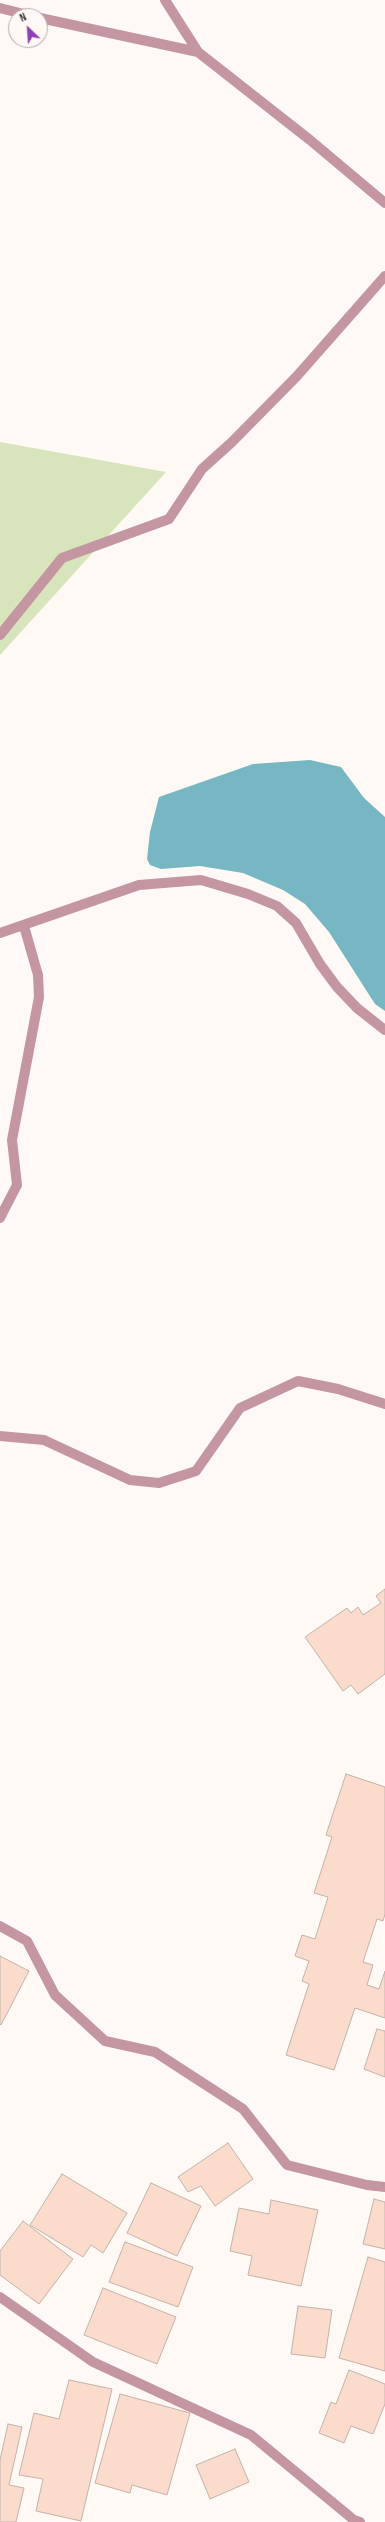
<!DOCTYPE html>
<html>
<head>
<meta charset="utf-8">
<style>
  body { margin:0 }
  #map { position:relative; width:385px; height:2522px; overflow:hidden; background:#fef9f4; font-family:"Sofia Sans Condensed",sans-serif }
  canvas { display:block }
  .north { position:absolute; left:8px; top:8px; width:40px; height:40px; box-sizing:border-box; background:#fef9f4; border:1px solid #aea9a4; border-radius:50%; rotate:335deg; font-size:11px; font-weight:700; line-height:16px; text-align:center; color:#37322d }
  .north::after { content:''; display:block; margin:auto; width:14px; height:18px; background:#8e40b0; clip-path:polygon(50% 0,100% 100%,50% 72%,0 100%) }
</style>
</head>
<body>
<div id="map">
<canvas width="385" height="2522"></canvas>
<div class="north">N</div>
</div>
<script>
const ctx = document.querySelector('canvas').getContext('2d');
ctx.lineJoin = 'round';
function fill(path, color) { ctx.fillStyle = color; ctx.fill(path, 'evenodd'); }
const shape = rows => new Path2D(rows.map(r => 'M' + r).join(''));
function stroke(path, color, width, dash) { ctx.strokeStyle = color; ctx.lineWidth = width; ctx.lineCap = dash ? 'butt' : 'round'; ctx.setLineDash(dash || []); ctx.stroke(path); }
fill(shape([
  [0,442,166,472,0,655]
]), '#d7e4bc');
fill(shape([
  [310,760,341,767,364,798,385,817,385,1011,375,1004,329,932,305,904,283,890,243,873,200,866,161,869,150,865,147,859,150,832,159,797,253,764]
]), '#77b6c3');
const building = shape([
  [385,1589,385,1674,358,1694,351,1685,343,1691,305,1637,347,1608,351,1613,358,1607,363,1615,381,1603,376,1596,385,1589],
  [346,1774,385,1787,385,1914,383,1921,377,1919,363,1962,373,1965,367,1985,379,1989,385,1971,385,2018,355,2008,334,2070,286,2055,309,1984,302,1981,309,1961,295,1956,302,1935,315,1939,328,1897,314,1893,332,1837,326,1835,346,1774],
  [0,1956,29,1971,1,2025,0,2024,0,1956],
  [377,2029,385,2031,385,2077,364,2069,377,2029],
  [228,2143,253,2179,215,2206,201,2186,188,2192,178,2177,228,2143],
  [62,2174,127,2213,103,2253,91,2245,83,2257,30,2225,62,2174],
  [151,2183,201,2206,177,2256,127,2233,151,2183],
  [374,2199,385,2202,385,2249,363,2244,374,2199],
  [271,2200,318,2210,301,2286,248,2275,252,2256,230,2251,239,2208,269,2214,271,2200],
  [23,2221,73,2259,39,2304,0,2275,0,2251,23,2221],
  [125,2242,193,2267,178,2307,109,2282,125,2242],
  [368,2257,385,2262,385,2371,339,2358,368,2257],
  [103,2288,176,2317,157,2364,84,2335,103,2288],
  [298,2306,332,2310,325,2358,291,2354,298,2306],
  [349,2370,385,2384,385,2404,373,2434,351,2426,344,2443,319,2433,331,2402,336,2404,349,2370],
  [69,2380,112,2389,81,2521,36,2511,43,2479,19,2475,34,2413,59,2419,69,2380],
  [120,2394,190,2413,167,2495,132,2485,130,2493,95,2483,120,2394],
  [8,2424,22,2427,9,2485,24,2488,16,2522,0,2522,0,2460,8,2424],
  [235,2449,249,2482,210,2499,196,2465,235,2449]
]);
fill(building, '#fadbcc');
stroke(building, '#c2b3ab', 1);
stroke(shape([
  [165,0,198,52,310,140,385,203],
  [0,8,32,16],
  [40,18,198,52],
  [0,635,62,558,169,519,202,469,232,442,297,376,385,276],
  [0,933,139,885,201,880,248,894,277,906,296,923,320,964,337,987,357,1008,385,1030],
  [0,1218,17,1185,12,1140,39,997,38,975,24,926],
  [0,1436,44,1440,130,1480,159,1483,196,1471,240,1408,298,1381,338,1389,385,1404],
  [0,1926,27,1941,55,1995,105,2041,155,2052,243,2109,287,2165,367,2185,385,2187],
  [0,2297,93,2362,251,2435,354,2520,360,2522]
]), '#c496a1', 10);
</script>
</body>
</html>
